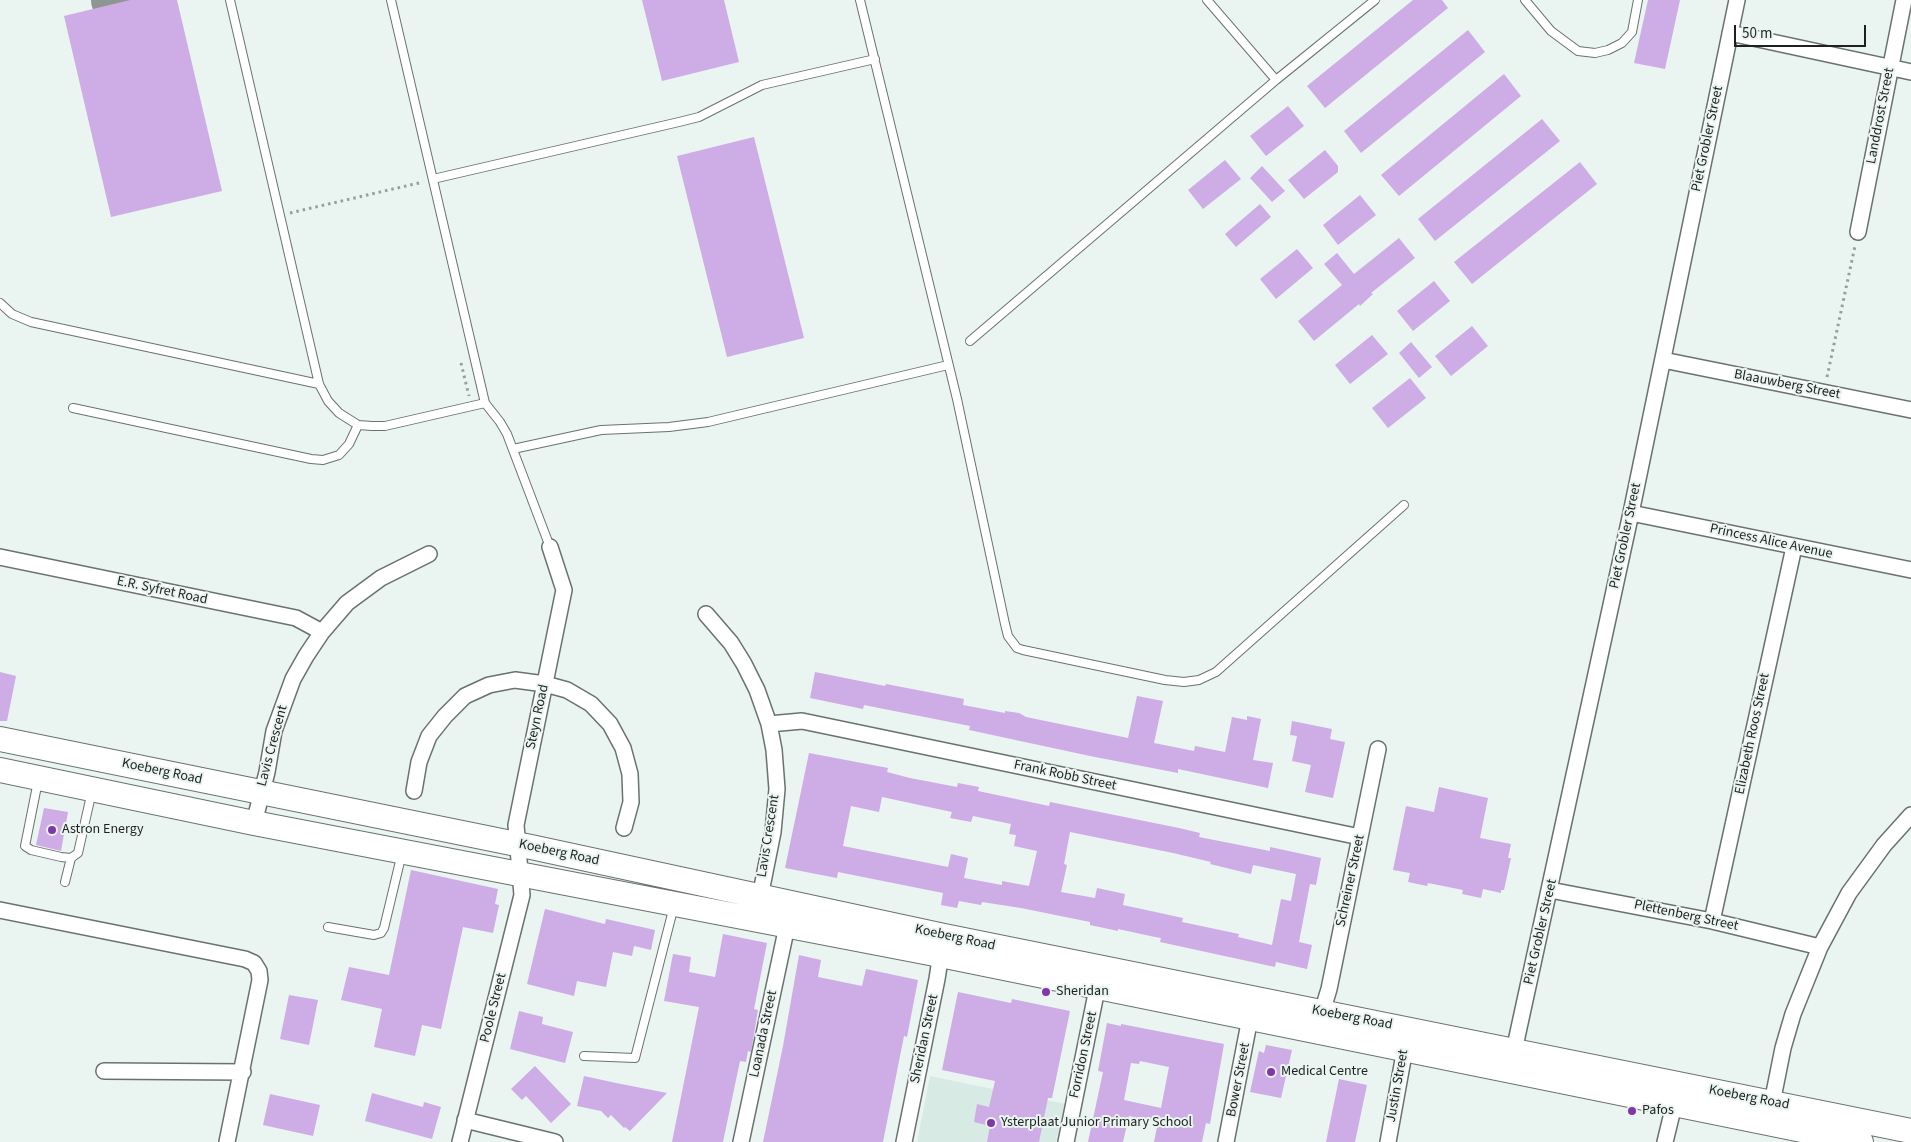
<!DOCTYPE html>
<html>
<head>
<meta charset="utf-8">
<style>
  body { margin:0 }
  #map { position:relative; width:1911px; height:1142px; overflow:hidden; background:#eaf4f1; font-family:"Source Sans 3",sans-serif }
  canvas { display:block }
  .scale { position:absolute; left:1734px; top:25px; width:132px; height:22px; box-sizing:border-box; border:2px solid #1d211f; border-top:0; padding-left:6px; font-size:15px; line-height:18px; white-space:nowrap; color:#1d211f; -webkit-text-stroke:4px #eaf4f1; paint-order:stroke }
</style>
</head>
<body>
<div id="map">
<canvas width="1911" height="1142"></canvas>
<div class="scale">50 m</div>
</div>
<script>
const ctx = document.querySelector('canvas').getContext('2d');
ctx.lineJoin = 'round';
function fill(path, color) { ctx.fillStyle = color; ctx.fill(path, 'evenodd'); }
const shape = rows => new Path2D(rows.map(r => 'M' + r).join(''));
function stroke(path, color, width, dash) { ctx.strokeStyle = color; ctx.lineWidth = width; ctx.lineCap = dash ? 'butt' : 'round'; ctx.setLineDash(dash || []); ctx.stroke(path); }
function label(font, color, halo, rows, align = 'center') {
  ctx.font = font + ' "Source Sans 3",sans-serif'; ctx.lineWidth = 4; ctx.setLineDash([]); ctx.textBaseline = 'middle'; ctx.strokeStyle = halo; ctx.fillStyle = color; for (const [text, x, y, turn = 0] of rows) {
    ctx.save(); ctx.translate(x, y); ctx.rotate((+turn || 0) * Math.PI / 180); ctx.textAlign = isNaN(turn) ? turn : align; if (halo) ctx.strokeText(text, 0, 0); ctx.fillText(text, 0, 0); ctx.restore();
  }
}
fill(shape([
  [930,1076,1065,1104,1056,1142,917,1142]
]), '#d7eae3');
stroke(shape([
  [115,0,116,3]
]), '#8e9693', 48);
fill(shape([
  [130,0,177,0,222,191,111,217,64,16],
  [642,0,724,0,739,62,662,81],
  [1413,0,1442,0,1448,8,1325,108,1307,86],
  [1648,0,1680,0,1665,69,1634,63],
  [1468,30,1485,52,1361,153,1344,131],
  [1504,74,1521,96,1399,196,1381,175],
  [1288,106,1304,126,1266,156,1250,136],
  [1542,119,1560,141,1435,241,1418,219],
  [754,137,804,338,727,357,677,156],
  [1325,150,1338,166,1338,172,1304,199,1288,180],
  [1225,160,1241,179,1203,209,1188,190],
  [1580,162,1597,184,1472,284,1454,262],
  [1262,166,1285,191,1272,202,1250,178],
  [1360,195,1376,215,1338,245,1323,225],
  [1260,204,1271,217,1236,247,1225,234],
  [1399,238,1415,258,1371,293,1373,294,1360,306,1359,304,1314,341,1298,321,1342,285,1324,264,1337,253,1354,274],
  [1297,249,1313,268,1276,299,1260,279],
  [1434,281,1450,301,1413,331,1397,311],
  [1472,326,1488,346,1451,376,1435,356],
  [1372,335,1388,354,1350,384,1335,365],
  [1411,342,1432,367,1419,378,1399,353],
  [1410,378,1426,398,1388,428,1372,408],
  [0,672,16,676,7,721,0,721],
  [815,672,885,686,886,684,964,699,963,705,1005,713,1005,711,1019,713,1026,717,1128,738,1137,696,1163,701,1154,743,1194,751,1195,746,1225,752,1232,717,1247,720,1247,716,1261,719,1253,760,1273,763,1268,788,1178,769,1178,773,1090,756,969,730,970,726,864,705,863,709,810,698],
  [1292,721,1332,729,1330,739,1345,742,1333,798,1305,792,1311,765,1292,761,1297,736,1290,735],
  [809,753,888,768,887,772,910,778,957,787,958,783,979,787,978,791,1049,806,1050,802,1179,828,1200,833,1199,837,1270,851,1270,847,1321,858,1316,885,1310,884,1299,942,1312,945,1307,969,1276,962,1275,967,1160,942,1161,938,1155,937,1118,929,1118,931,1090,925,1090,922,1021,908,982,902,981,905,959,901,957,908,941,905,943,893,838,872,837,878,785,868],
  [882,797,952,812,950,818,971,822,973,816,1011,824,1009,834,1016,835,1014,846,1037,851,1029,886,1002,881,1002,885,964,878,968,858,951,854,948,867,843,846,851,806,879,812],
  [1070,832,1173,853,1211,862,1210,864,1251,874,1253,865,1296,874,1291,901,1281,899,1272,945,1238,937,1239,934,1182,922,1183,918,1123,905,1125,894,1097,888,1095,898,1061,892,1067,865,1064,864],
  [1439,787,1488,798,1480,838,1511,844,1508,858,1511,858,1504,890,1501,890,1501,893,1483,889,1481,898,1462,894,1463,890,1428,883,1427,886,1408,882,1410,873,1393,870,1406,806,1434,812],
  [44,808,68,812,61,851,36,845],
  [411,870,498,889,495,904,499,905,493,933,463,927,441,1029,422,1025,415,1056,374,1047,382,1009,341,1000,349,967,389,975],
  [545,909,605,924,606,919,655,930,651,950,634,946,632,956,613,952,606,987,577,981,574,996,527,984],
  [723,934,767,943,754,1009,758,1010,751,1052,748,1051,746,1062,740,1061,723,1142,672,1142,699,1007,664,1001,673,954,691,957,689,972,715,977],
  [799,955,821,960,818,977,862,986,866,969,918,980,907,1037,904,1036,883,1142,763,1142,783,1046],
  [958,992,1011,1003,1012,999,1070,1011,1052,1098,1048,1098,1039,1142,987,1142,990,1126,974,1122,977,1104,989,1107,995,1081,942,1070],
  [289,995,318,1000,309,1045,280,1039],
  [519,1011,543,1017,542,1024,573,1032,565,1063,510,1049],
  [1107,1023,1121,1026,1121,1024,1224,1044,1210,1124,1206,1123,1202,1142,1154,1142,1158,1122,1129,1116,1123,1142,1088,1142,1103,1072,1098,1071],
  [1140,1061,1169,1067,1161,1108,1124,1100,1131,1063,1139,1064],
  [1266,1045,1292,1050,1281,1098,1250,1092,1259,1051,1264,1053],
  [535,1066,571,1104,551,1123,526,1096,522,1100,511,1089],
  [584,1076,616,1083,667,1093,630,1131,625,1127,624,1128,611,1115,608,1118,601,1111,577,1106],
  [1339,1079,1367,1085,1355,1142,1326,1142],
  [372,1093,423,1107,424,1102,441,1107,432,1139,365,1121],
  [270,1094,320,1105,313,1136,263,1125]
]), '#ceace6');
const service = shape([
  [230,0,319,384,328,401,339,413,358,425,372,426,385,426,485,403],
  [391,0,485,403,500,422,507,434,550,547],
  [860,0,957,399,1005,624,1008,636,1017,648,1023,650,1165,680,1184,682,1199,680,1216,672,1404,505],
  [1207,0,1276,80],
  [1525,0,1551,31,1578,51,1595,53,1608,50,1622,43,1632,32,1638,0],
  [433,179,679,122,699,117,762,85,875,59],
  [0,303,12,314,31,322,319,384],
  [970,341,1276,80,1375,0],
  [73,408,311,459,323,460,339,455,349,444,358,425],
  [513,449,601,430,669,427,708,422,948,365],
  [38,781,25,846,31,850,61,857,71,858,78,853,92,791],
  [65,882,71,858],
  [328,927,374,935,381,933,384,928,402,853],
  [584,1056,635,1058,674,906]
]);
const minor = shape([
  [1730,33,1911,72],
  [1858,232,1904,0],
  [1663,360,1911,410],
  [1631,513,1911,570],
  [0,557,296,618,322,632],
  [706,614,731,643,744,664,757,690,769,724,774,750,777,789,773,832,760,897],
  [769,724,802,721,1360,837],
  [414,791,419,762,429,736,445,716,465,696,489,685,515,680,545,684,567,690,591,704,610,724,623,748,630,774,631,802,624,828],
  [254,823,267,772,274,731,293,679,306,656,322,632,347,603,381,578,429,554],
  [1550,890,1712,921,1820,947],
  [0,910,245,959,254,963,259,971,260,980,227,1142],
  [1712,921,1794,547],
  [1322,1012,1329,989,1378,749],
  [1512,1060,1631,513,1737,0],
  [104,1071,243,1072],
  [1772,1103,1783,1048,1793,1014,1820,947,1849,893,1884,845,1911,815],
  [465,1120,555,1142],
  [460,1142,522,895,516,825,564,590,550,547],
  [741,1142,787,926],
  [904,1142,937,979,942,947],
  [1066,1142,1099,979],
  [1226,1142,1250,1018],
  [1388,1142,1406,1043],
  [1665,1142,1674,1105]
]);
const primary = shape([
  [0,739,531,847,944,936,1911,1131],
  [0,770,254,823,940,955,1861,1142]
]);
stroke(service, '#6a726f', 10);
stroke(minor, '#6a726f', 18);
stroke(primary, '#6a726f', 26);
stroke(shape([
  [290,213,423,182],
  [461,363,469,396],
  [1827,377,1855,246]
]), '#979e9b', 3, [2.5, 4]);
stroke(service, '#fff', 8);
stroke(minor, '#fff', 15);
stroke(primary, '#fff', 24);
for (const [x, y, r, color] of [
  [52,830,5,"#7f37a9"],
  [1046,992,5,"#7f37a9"],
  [1271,1072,5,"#7f37a9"],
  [1632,1111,5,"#7f37a9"],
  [991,1123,5,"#7f37a9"]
]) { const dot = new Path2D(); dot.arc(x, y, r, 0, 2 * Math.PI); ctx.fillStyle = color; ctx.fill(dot); stroke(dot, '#eaf4f1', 2); }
label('14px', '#1d211f', '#eaf4f1', [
  ["Landdrost Street",1881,116,-79],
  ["Piet Grobler Street",1708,139,-78],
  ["Blaauwberg Street",1787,385,11],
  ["Piet Grobler Street",1626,536,-78],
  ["Princess Alice Avenue",1771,542,12],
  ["E.R. Syfret Road",162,591,12],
  ["Steyn Road",538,717,-78],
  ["Elizabeth Roos Street",1753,734,-78],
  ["Lavis Crescent",273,746,-75],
  ["Koeberg Road",162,772,12],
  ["Frank Robb Street",1065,776,12],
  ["Lavis Crescent",769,836,-81],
  ["Koeberg Road",559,853,12],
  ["Schreiner Street",1351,881,-78],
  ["Plettenberg Street",1686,916,12],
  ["Piet Grobler Street",1541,932,-77],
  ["Koeberg Road",955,938,12],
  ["Poole Street",494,1008,-76],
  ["Koeberg Road",1352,1018,11],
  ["Loanada Street",764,1034,-78],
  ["Sheridan Street",925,1039,-78],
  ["Forridon Street",1084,1055,-78],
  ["Bower Street",1239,1080,-79],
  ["Justin Street",1398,1086,-80],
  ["Koeberg Road",1749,1098,11]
]);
label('14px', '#1d211f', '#eaf4f1', [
  ["Astron Energy",62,830],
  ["Sheridan",1056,992],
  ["Medical Centre",1281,1072],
  ["Pafos",1642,1111],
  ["Ysterplaat Junior Primary School",1001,1123]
], 'left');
</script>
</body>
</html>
